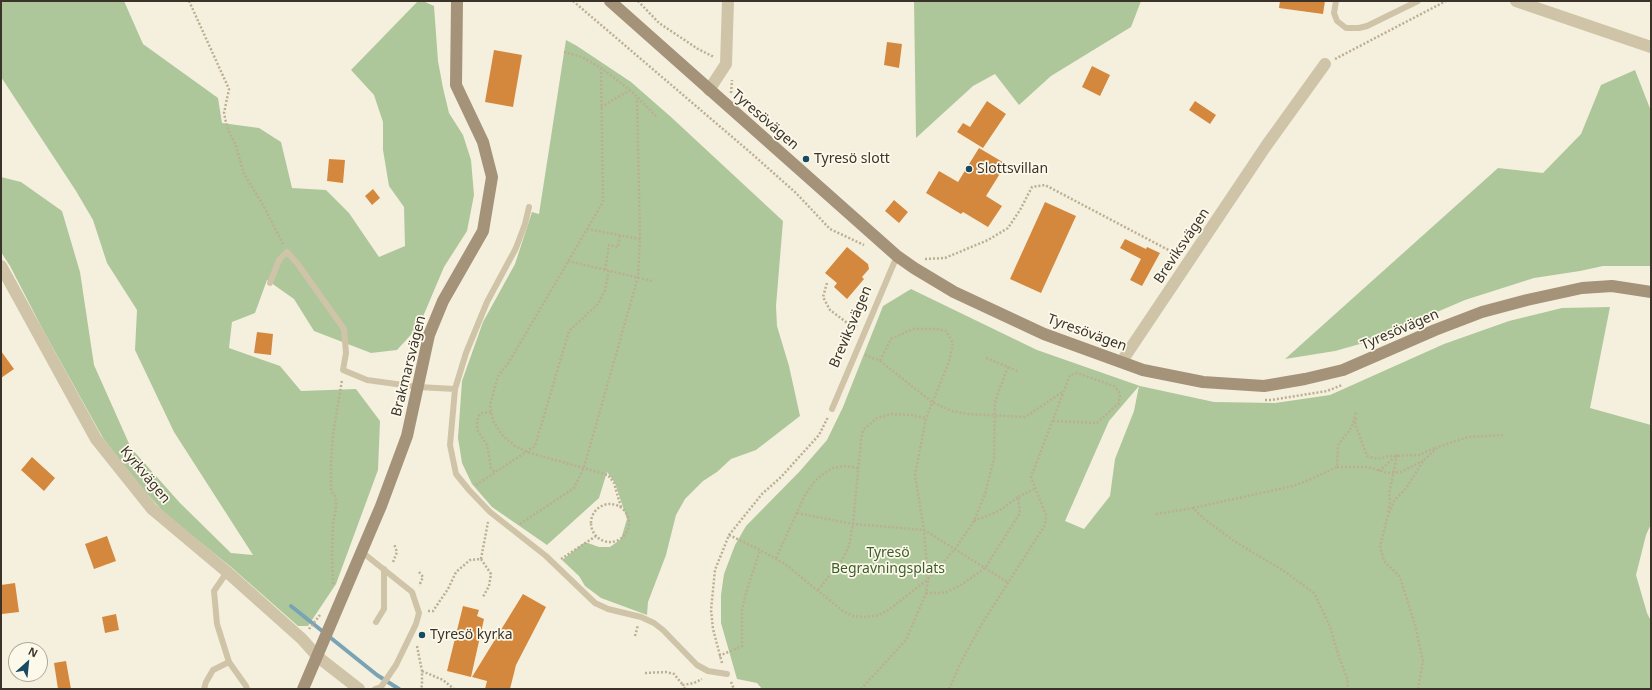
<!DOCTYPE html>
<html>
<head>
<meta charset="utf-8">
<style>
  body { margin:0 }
  #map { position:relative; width:1652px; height:690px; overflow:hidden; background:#f5f0de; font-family:"Noto Sans",sans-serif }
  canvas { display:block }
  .frame { position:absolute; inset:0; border:2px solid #3b3329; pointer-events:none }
  .north { position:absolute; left:8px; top:642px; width:40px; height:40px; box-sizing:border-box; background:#fcf9eb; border:1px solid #afaa9d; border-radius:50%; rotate:27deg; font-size:11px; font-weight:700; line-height:16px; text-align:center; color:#3b3329 }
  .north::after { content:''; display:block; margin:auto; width:14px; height:18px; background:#184b63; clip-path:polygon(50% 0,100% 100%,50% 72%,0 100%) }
</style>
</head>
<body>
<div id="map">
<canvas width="1652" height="690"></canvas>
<div class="frame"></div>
<div class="north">N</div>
</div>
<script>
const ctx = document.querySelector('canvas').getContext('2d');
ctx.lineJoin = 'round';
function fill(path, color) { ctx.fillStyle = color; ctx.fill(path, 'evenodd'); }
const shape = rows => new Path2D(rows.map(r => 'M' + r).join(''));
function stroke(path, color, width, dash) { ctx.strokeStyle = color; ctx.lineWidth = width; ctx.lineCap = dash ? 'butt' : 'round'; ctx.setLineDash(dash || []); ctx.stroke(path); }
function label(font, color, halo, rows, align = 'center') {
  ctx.font = font + ' "Noto Sans",sans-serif'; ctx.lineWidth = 3.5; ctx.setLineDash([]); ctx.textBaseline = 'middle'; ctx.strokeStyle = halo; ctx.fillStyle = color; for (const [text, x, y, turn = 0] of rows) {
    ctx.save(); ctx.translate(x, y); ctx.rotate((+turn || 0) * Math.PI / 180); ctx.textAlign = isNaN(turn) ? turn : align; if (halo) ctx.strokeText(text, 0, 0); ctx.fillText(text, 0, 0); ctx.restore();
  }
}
fill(shape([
  [1,1,124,1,143,44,218,98,222,123,259,128,281,142,292,188,326,190,349,213,379,257,405,246,404,207,389,186,383,150,383,122,374,95,351,70,418,1,423,1,434,6,438,61,443,88,449,113,463,135,471,160,474,195,467,231,444,267,419,326,397,350,371,353,314,331,294,299,267,280,255,313,232,322,229,348,280,366,301,391,356,389,380,421,378,470,336,584,308,626,298,626,231,567,164,513,131,475,103,438,43,330,10,266,1,252,1,177,21,182,62,211,80,272,94,365,131,448,180,503,231,553,253,555,174,432,135,350,137,310,107,263,93,220,76,191,1,77],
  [914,1,1141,1,1131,27,1051,76,1019,105,995,74,973,86,916,138],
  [566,40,577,46,631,82,671,117,783,221,776,306,777,326,789,366,800,416,756,450,731,459,717,472,703,481,685,499,676,515,666,555,648,602,647,615,601,598,585,586,579,576,562,560,585,542,599,547,610,547,621,539,627,519,615,483,607,472,599,498,547,545,492,507,472,484,462,463,458,438,462,381,483,322,515,264,532,212,539,214],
  [1635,70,1651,111,1651,266,1603,266,1580,271,1534,278,1465,300,1367,342,1335,351,1285,359,1498,168,1543,173,1581,134,1601,85],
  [911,289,1037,350,1140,386,1214,402,1275,403,1330,395,1444,344,1509,321,1562,308,1610,307,1590,408,1651,425,1651,524,1646,535,1636,575,1647,613,1651,621,1651,689,762,689,757,683,737,679,721,623,721,595,724,574,735,545,746,526,800,471,827,440,843,407,883,306],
  [1139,386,1134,411,1115,459,1110,496,1084,529,1065,521,1109,421]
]), '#adc79b');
stroke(shape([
  [291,606,377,675,399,689]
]), '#79a4b6', 4);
fill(shape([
  [1280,1,1325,1,1323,14,1279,8],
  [887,42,902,44,899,68,884,65],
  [494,50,522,55,513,107,485,102],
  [1092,66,1110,75,1100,96,1082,87],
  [987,101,1006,114,983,148,957,132,963,123,970,127],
  [1195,101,1216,115,1210,124,1189,110],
  [979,148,1006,164,986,196,1002,206,988,227,963,212,961,214,926,193,939,171,958,182],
  [329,159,345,160,343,183,327,181],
  [373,189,380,198,372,205,365,196],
  [894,200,908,212,899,223,885,211],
  [1045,202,1076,216,1041,293,1010,279],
  [1125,239,1146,249,1147,247,1160,253,1142,286,1130,280,1141,259,1120,248],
  [847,247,868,264,869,269,862,277,864,279,847,299,834,287,837,283,825,273],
  [257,332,273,334,271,355,254,353],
  [1,351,14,369,1,378],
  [32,457,55,478,44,491,21,470],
  [107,536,116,561,94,569,85,544],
  [15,583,19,612,2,614,1,585],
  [523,594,546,607,516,665,510,689,485,689,487,681,472,677],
  [463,606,479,610,477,616,484,619,471,677,447,671],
  [116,614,119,630,105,633,102,617],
  [66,661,71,689,58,689,54,663]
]), '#d4883d');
stroke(shape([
  [189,1,229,89,224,113,227,127,236,146,244,174,263,205,283,244],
  [573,1,751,153,796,193,830,229,864,245],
  [638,1,659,23,698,49,714,57],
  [564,52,582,57,601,68,630,90,657,117],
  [1335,59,1446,1],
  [601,68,603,202,509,362,498,376,490,405,493,421,503,436,515,446,527,452,608,475,614,483,621,507],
  [731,93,732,80],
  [601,107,630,90],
  [587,229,640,239],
  [925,259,945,258,988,240,1008,228,1020,210,1032,187,1045,185,1178,255],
  [568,261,652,281],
  [605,270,609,245,618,247,620,235],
  [827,283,823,297,830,310,846,322,857,327],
  [865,355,880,361,932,402,952,411,968,414,1025,417,1064,391],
  [986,358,1018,371],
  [1265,400,1271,400,1327,391,1342,385],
  [491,412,481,413,478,417,477,425,478,431,487,445,491,468,495,473],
  [1356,418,1355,424,1367,456,1378,459,1389,456,1419,455,1435,448],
  [1337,467,1368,467,1387,473,1401,472,1423,461],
  [1379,471,1397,455,1389,494,1390,502,1388,513],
  [476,485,535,446,569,331,598,304,605,290,609,271],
  '591 523a19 19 0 1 1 38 0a19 19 0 1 1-38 0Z',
  [1193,508,1293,486,1309,480,1337,467,1338,445,1352,427,1356,412],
  [797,513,853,524,924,530,1009,583],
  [1156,514,1193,508,1203,518,1234,541,1284,571,1314,593,1329,624,1340,660,1348,680,1347,689],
  [974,521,999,511,1018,497],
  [520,524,574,488,584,467,638,277,640,239,637,98],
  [729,535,760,550,785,564,843,611,853,616,865,617,879,615,890,609,928,579,955,549,974,521,985,494,994,458,995,403,998,393,1008,367],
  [776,558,805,495,815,481,824,473,833,468,845,466,858,468],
  [481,559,488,522],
  [561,559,596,536],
  [393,562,397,552,394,544],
  [419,572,423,577,419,586],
  [333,584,332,555,333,522,336,510,336,497,331,491,331,463,333,434,342,380],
  [818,590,842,560,849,546,853,524,861,440,863,430,877,418,891,414,911,415,926,418],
  [926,593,941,593,947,592,961,585,985,568,1020,513,1018,497,1036,488],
  [428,611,433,611,448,589,456,572,470,560,481,559,491,574,489,586,483,597],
  [309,629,320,615],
  [635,636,638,625],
  [417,646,422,671,422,685,421,689],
  [719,656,742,646,742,610,746,593,760,550],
  [722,663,713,629,711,610,715,570,729,535,762,494,781,477,819,435,828,417],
  [422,671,443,680,454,689],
  [645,673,666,672,674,674,683,685],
  [731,682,734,689],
  [685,689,683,685,694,683,702,679],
  [861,689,906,640,926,593,928,579,924,530,915,475,926,418,949,362,953,343,946,331,937,329,913,329,891,339,880,361],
  [949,689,963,658,983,622,1045,525,1046,515,1031,477,1070,375,1077,373,1114,386,1120,393,1119,403,1097,423,1053,421],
  [1418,689,1423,661,1415,625,1400,577,1384,561,1380,546,1387,519,1394,501,1407,487,1423,461,1438,447,1468,437,1505,435]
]), '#bcae91', 2.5, [2, 2]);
stroke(shape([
  [1336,1,1334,13,1337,21,1346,28,1359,28,1367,26,1418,1],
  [529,207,525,224,516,248,487,302,466,353,455,389,450,445,456,474,469,490,490,512,546,556,595,603,608,609,641,617,654,623,663,630,697,665,708,671,727,674],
  [270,283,279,260,287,252,297,263,344,329,346,353,343,370,367,380,418,387,455,389],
  [832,409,897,256],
  [362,552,412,592,419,613,416,624,396,665,381,687,375,689],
  [227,572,214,591,217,624,229,662,246,686,247,689],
  [376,622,384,609,384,569],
  [204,689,206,682,213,670,229,662]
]), '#d0c4a8', 6);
stroke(shape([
  [1516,1,1651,47],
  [709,90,726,64,728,1],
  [1,266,96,439,152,509,227,572,302,639,318,657,359,689],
  [1122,361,1266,146,1325,64]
]), '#d0c4a8', 12);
stroke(shape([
  [610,1,897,256,914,268,954,292,1044,334,1143,370,1203,382,1264,386,1305,379,1343,370,1435,330,1482,312,1527,300,1582,288,1612,286,1651,292],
  [303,689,381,506,407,436,429,335,443,301,483,231,492,177,483,142,456,85,457,1]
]), '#a49378', 12);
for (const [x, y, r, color] of [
  [806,159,4,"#184b63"],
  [969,169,4,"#184b63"],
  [422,635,4,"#184b63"]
]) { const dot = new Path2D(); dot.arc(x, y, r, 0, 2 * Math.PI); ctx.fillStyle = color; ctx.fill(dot); stroke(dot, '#fcf9eb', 1.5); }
label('14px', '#3b3329', '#fcf9eb', [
  ["Tyresövägen",765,120,41],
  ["Breviksvägen",1182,246,-56],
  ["Breviksvägen",851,327,-67],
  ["Tyresövägen",1400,330,-23],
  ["Tyresövägen",1087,333,20],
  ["Brakmarsvägen",409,366,-76],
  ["Kyrkvägen",145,475,50]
]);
label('14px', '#3b3329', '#fcf9eb', [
  ["Tyresö slott",814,159],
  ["Slottsvillan",977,169],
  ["Tyresö kyrka",430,635]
], 'left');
label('14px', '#3d5d29', '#fcf9eb', [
  ["Tyresö",888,553],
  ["Begravningsplats",888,569]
]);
</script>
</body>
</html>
